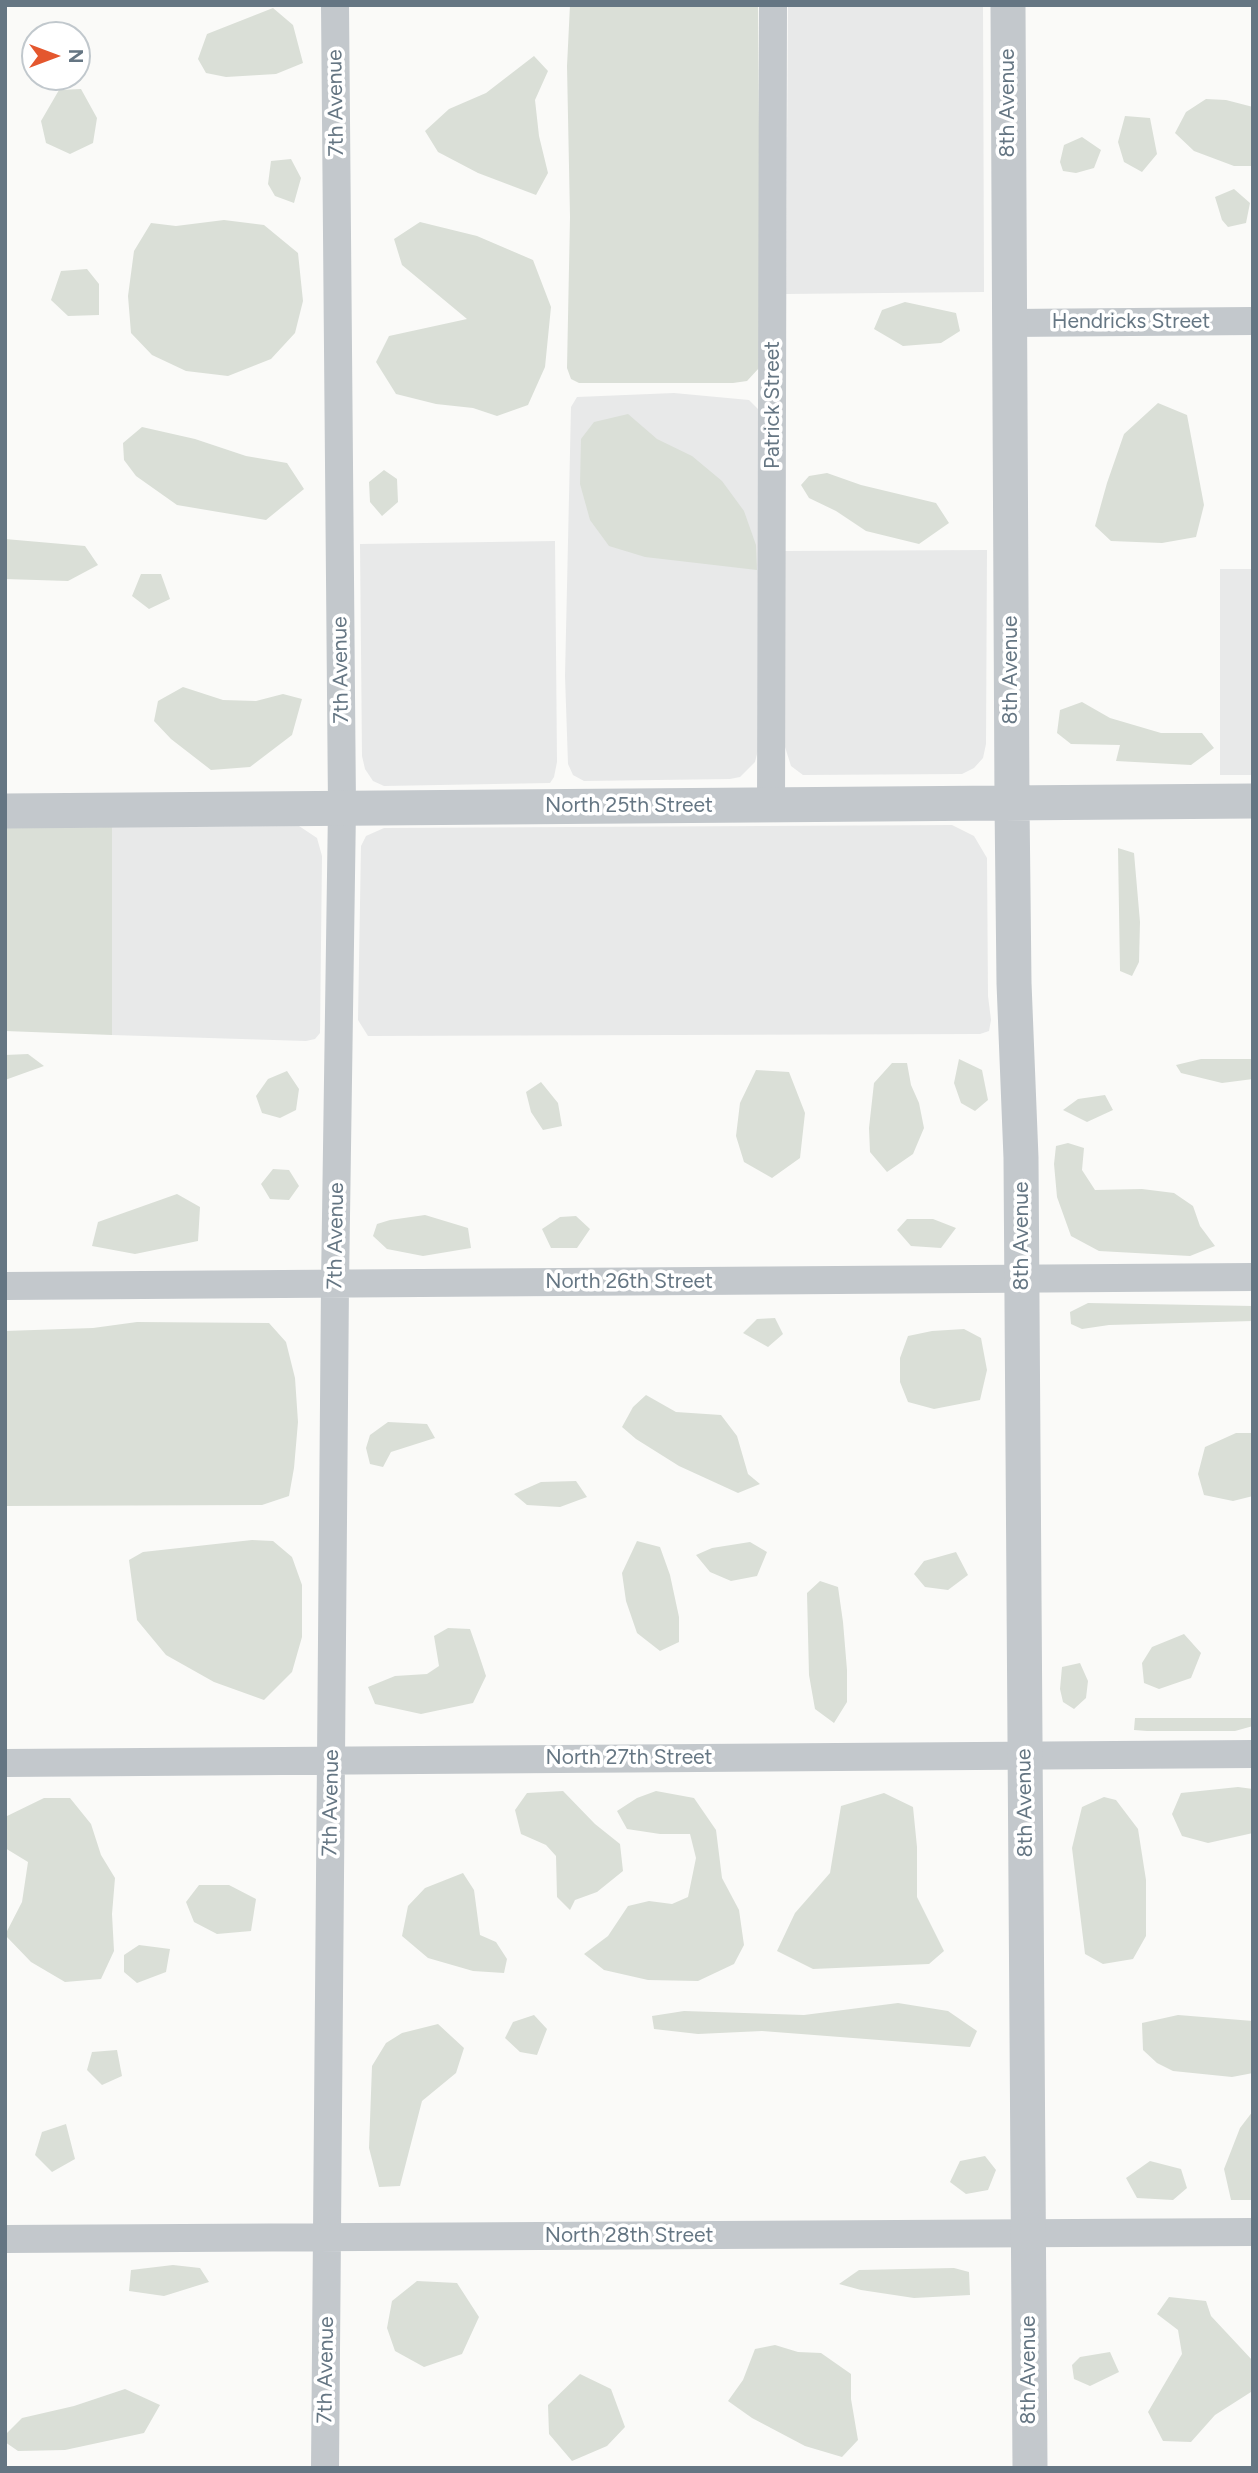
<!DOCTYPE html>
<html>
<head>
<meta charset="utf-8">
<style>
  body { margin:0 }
  #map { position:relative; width:1258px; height:2473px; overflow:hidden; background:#fafaf8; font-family:Figtree,sans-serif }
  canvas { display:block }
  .frame { position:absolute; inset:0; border:7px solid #657683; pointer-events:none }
  .north { position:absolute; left:21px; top:21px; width:70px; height:70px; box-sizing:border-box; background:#fff; border:2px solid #c1c8cd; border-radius:50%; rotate:90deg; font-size:19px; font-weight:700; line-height:28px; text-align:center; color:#657683 }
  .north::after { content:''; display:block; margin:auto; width:24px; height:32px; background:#e4572e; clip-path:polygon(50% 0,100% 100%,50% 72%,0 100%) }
</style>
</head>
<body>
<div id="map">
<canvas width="1258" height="2473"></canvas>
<div class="frame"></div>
<div class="north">N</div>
</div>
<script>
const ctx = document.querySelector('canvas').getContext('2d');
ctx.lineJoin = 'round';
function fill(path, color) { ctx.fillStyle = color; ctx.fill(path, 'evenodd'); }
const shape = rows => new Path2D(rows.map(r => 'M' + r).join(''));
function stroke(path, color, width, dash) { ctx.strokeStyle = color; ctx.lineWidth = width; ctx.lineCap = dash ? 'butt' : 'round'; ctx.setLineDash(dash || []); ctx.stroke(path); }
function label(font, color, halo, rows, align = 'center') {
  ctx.font = font + ' Figtree,sans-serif'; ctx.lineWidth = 7; ctx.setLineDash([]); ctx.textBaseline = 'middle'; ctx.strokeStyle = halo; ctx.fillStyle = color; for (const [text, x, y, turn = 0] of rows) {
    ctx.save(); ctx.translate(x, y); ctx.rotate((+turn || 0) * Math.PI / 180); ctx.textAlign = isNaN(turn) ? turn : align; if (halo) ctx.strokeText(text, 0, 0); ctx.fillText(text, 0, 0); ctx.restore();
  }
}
fill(shape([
  [788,5,983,5,984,292,786,294],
  [674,393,749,400,759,410,758,750,755,762,740,777,730,779,584,781,573,775,568,764,565,676,571,407,577,397],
  [555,541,557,762,554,777,550,783,384,786,373,781,365,769,362,756,360,544],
  [987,550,986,744,983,758,974,768,962,774,803,775,791,766,785,747,785,551],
  [1220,569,1253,569,1253,775,1220,775],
  [952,825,974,836,987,858,988,996,991,1020,989,1031,980,1034,368,1036,358,1020,361,846,366,836,384,828],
  [299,826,317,838,322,856,320,1033,315,1039,306,1041,112,1035,112,827]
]), '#e8e9e9');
fill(shape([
  [570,5,758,5,761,360,759,368,747,381,733,383,579,383,571,379,567,368,570,217,567,66],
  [273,8,293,25,303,63,276,74,226,77,206,73,198,59,207,34],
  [534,56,548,71,535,100,539,136,548,173,536,195,478,173,438,152,425,131,449,109,486,93],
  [81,89,97,118,93,143,70,154,46,143,41,121,59,90],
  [1206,99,1226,100,1253,107,1253,166,1234,166,1194,151,1175,133,1186,112],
  [1125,116,1150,118,1157,154,1142,172,1124,162,1118,142],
  [1082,137,1101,150,1094,168,1076,173,1063,171,1060,162,1064,145],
  [291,159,301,178,294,203,275,196,268,184,271,161],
  [1234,189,1250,203,1246,223,1228,227,1222,220,1215,197],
  [224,220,264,225,298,253,303,301,295,333,271,359,228,376,186,371,152,355,131,333,128,296,134,251,151,223,176,226],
  [420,222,477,236,533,260,551,307,545,367,528,405,497,416,473,408,436,404,396,394,376,362,389,336,467,319,402,265,394,239],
  [87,269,99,284,99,315,68,316,51,300,61,271],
  [905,302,956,313,960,331,941,343,903,346,874,329,882,310],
  [1158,403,1187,415,1204,505,1196,537,1162,543,1111,541,1095,526,1107,483,1124,434],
  [628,414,657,439,692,456,722,481,744,511,756,545,757,570,645,557,609,546,590,520,580,484,581,439,594,422],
  [142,427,195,439,246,456,287,463,304,489,266,520,177,505,136,476,124,460,123,443],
  [384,470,397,479,398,502,382,516,370,502,369,482],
  [827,473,861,485,936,503,949,523,919,544,866,531,836,511,809,498,801,485,809,476],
  [5,539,85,546,98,565,68,581,5,579],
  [141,574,161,574,170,599,149,609,132,596],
  [183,687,223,700,256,701,283,694,302,699,292,735,250,767,211,770,171,739,154,721,158,701],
  [1082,702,1110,718,1161,733,1202,733,1214,748,1191,765,1116,761,1120,745,1071,744,1057,733,1060,710],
  [112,827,112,1035,5,1031,5,828],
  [1118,848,1134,853,1140,922,1139,962,1132,976,1120,971],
  [28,1054,44,1066,5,1080,5,1055],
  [959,1059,982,1070,988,1100,975,1111,961,1103,954,1083],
  [1201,1059,1253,1059,1253,1079,1222,1083,1181,1073,1176,1065],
  [892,1063,907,1063,911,1085,919,1103,924,1128,913,1154,887,1172,870,1152,869,1128,874,1083],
  [756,1070,789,1072,805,1113,800,1158,772,1178,744,1162,736,1136,740,1103],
  [287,1071,299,1089,296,1110,280,1118,262,1113,256,1096,268,1079],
  [541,1082,558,1103,562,1126,543,1130,531,1112,526,1092],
  [1105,1095,1113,1110,1087,1122,1063,1110,1078,1099],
  [1068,1143,1084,1148,1082,1170,1095,1190,1142,1189,1174,1193,1193,1206,1200,1226,1215,1246,1190,1256,1099,1251,1071,1236,1057,1197,1054,1164,1056,1146],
  [273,1169,289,1170,299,1186,289,1200,270,1199,261,1184],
  [177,1194,200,1207,198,1241,135,1254,92,1246,98,1222],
  [425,1215,468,1228,471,1248,423,1256,387,1249,373,1236,377,1224,390,1220],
  [576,1216,590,1229,577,1248,551,1248,542,1229,560,1217],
  [907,1219,933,1219,956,1228,941,1248,911,1246,897,1230],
  [1088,1303,1253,1306,1253,1321,1109,1325,1082,1329,1071,1324,1070,1312],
  [775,1318,783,1334,768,1347,743,1333,757,1319],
  [137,1322,269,1323,286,1342,295,1378,298,1422,294,1468,289,1496,262,1505,5,1506,5,1331,93,1328],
  [964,1329,981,1338,987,1370,980,1400,934,1409,908,1402,900,1382,900,1358,908,1336,932,1331],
  [646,1395,676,1412,721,1415,737,1436,748,1474,760,1484,738,1493,679,1466,636,1439,622,1427,633,1407],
  [388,1422,427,1424,435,1438,391,1452,383,1467,370,1464,366,1448,370,1435],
  [1236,1433,1253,1433,1253,1496,1233,1501,1204,1495,1198,1474,1205,1447],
  [576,1481,587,1497,560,1507,527,1505,514,1494,541,1482],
  [252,1540,273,1541,292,1557,302,1585,302,1637,292,1672,264,1700,214,1682,166,1655,137,1620,129,1560,143,1552],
  [637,1541,660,1547,670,1575,679,1617,679,1642,660,1651,637,1633,626,1601,622,1573],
  [750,1542,767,1552,757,1576,731,1581,710,1572,696,1555,712,1548],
  [956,1552,968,1575,948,1590,925,1587,914,1574,924,1561],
  [820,1581,838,1587,843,1622,847,1670,847,1702,834,1723,815,1709,809,1675,807,1593],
  [448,1628,470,1629,477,1649,486,1676,473,1703,421,1714,375,1704,368,1687,395,1676,427,1674,439,1666,434,1636],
  [1184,1634,1201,1653,1191,1678,1159,1689,1144,1683,1142,1663,1152,1647],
  [1080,1663,1088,1681,1086,1698,1074,1709,1063,1702,1060,1689,1062,1667],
  [1135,1718,1252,1718,1253,1726,1235,1731,1147,1731,1134,1730],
  [1238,1787,1253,1789,1253,1833,1208,1843,1182,1836,1172,1814,1181,1793],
  [563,1791,595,1824,620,1844,623,1871,597,1892,575,1900,570,1910,557,1897,556,1856,546,1845,521,1834,515,1810,527,1793],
  [656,1791,694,1798,716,1830,722,1878,739,1910,744,1945,734,1964,698,1981,648,1980,604,1970,584,1954,608,1936,628,1906,649,1901,672,1904,688,1897,696,1858,690,1834,660,1834,627,1829,617,1811,637,1798],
  [884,1793,913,1807,917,1847,917,1897,944,1951,929,1964,813,1969,777,1951,795,1913,830,1873,841,1806],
  [1104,1797,1116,1800,1138,1829,1146,1880,1146,1936,1133,1959,1103,1964,1085,1954,1072,1848,1082,1807],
  [44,1798,70,1798,91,1824,101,1855,115,1878,112,1914,114,1951,101,1979,65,1982,31,1962,5,1935,22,1902,28,1862,5,1848,5,1817],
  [463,1873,474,1890,480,1935,496,1942,507,1959,504,1973,473,1971,428,1958,402,1936,408,1906,425,1888],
  [199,1885,229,1885,256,1899,251,1931,217,1934,194,1922,186,1902],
  [139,1945,170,1949,166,1972,137,1983,124,1972,124,1955],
  [898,2003,948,2011,977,2031,970,2047,762,2031,698,2034,654,2029,652,2016,684,2011,804,2015],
  [534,2015,547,2029,537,2055,520,2052,505,2038,513,2022],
  [1178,2015,1253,2021,1253,2073,1232,2077,1173,2071,1157,2063,1143,2050,1142,2023],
  [438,2024,464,2048,456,2073,422,2101,400,2186,379,2187,369,2148,372,2066,386,2043,402,2033],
  [117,2050,122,2076,102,2085,87,2070,92,2052],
  [1253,2111,1253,2200,1231,2200,1224,2169,1240,2128],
  [66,2124,75,2159,52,2172,35,2155,42,2132],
  [985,2156,996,2170,988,2190,966,2194,950,2182,960,2161],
  [1150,2161,1181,2169,1187,2188,1173,2200,1137,2198,1126,2178],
  [173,2265,200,2268,209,2282,164,2296,129,2291,131,2270],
  [954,2268,969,2272,970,2295,914,2298,861,2290,839,2284,859,2270],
  [417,2281,457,2283,479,2317,462,2354,424,2367,395,2351,387,2328,392,2301],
  [1169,2297,1206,2301,1211,2316,1253,2361,1251,2392,1215,2415,1191,2442,1163,2441,1148,2412,1182,2354,1178,2330,1157,2314],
  [775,2345,798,2352,821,2353,851,2374,851,2399,858,2440,842,2457,805,2446,752,2418,728,2401,743,2380,755,2349],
  [1110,2352,1119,2372,1090,2386,1074,2379,1072,2365,1080,2357],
  [580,2374,611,2389,625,2427,607,2446,572,2461,549,2434,548,2405],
  [125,2389,160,2405,144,2433,65,2450,18,2451,5,2442,5,2435,22,2418,74,2406]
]), '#dadfd7');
stroke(shape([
  [1010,323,1253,321],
  [771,805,773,5],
  [5,1286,1253,1277],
  [5,1763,1253,1754],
  [5,2239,1253,2232],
  [325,2468,335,1284,342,808,335,5]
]), '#c3c8cc', 28);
stroke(shape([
  [1008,5,1012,803,1014,983,1021,1158,1030,2468],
  [5,811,1253,801]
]), '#c3c8cc', 35);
label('21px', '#657683', '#fff', [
  ["7th Avenue",336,103,-91],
  ["8th Avenue",1008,103,-90],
  ["Hendricks Street",1131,322],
  ["Patrick Street",773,405,-90],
  ["7th Avenue",341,670,-91],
  ["8th Avenue",1011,670,-90],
  ["North 25th Street",629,806],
  ["7th Avenue",336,1236,-89],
  ["8th Avenue",1022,1236,-90],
  ["North 26th Street",629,1282],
  ["North 27th Street",629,1758],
  ["7th Avenue",331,1803,-89],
  ["8th Avenue",1025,1803,-91],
  ["North 28th Street",629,2236],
  ["7th Avenue",326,2370,-89],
  ["8th Avenue",1029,2370,-90]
]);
</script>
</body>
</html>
